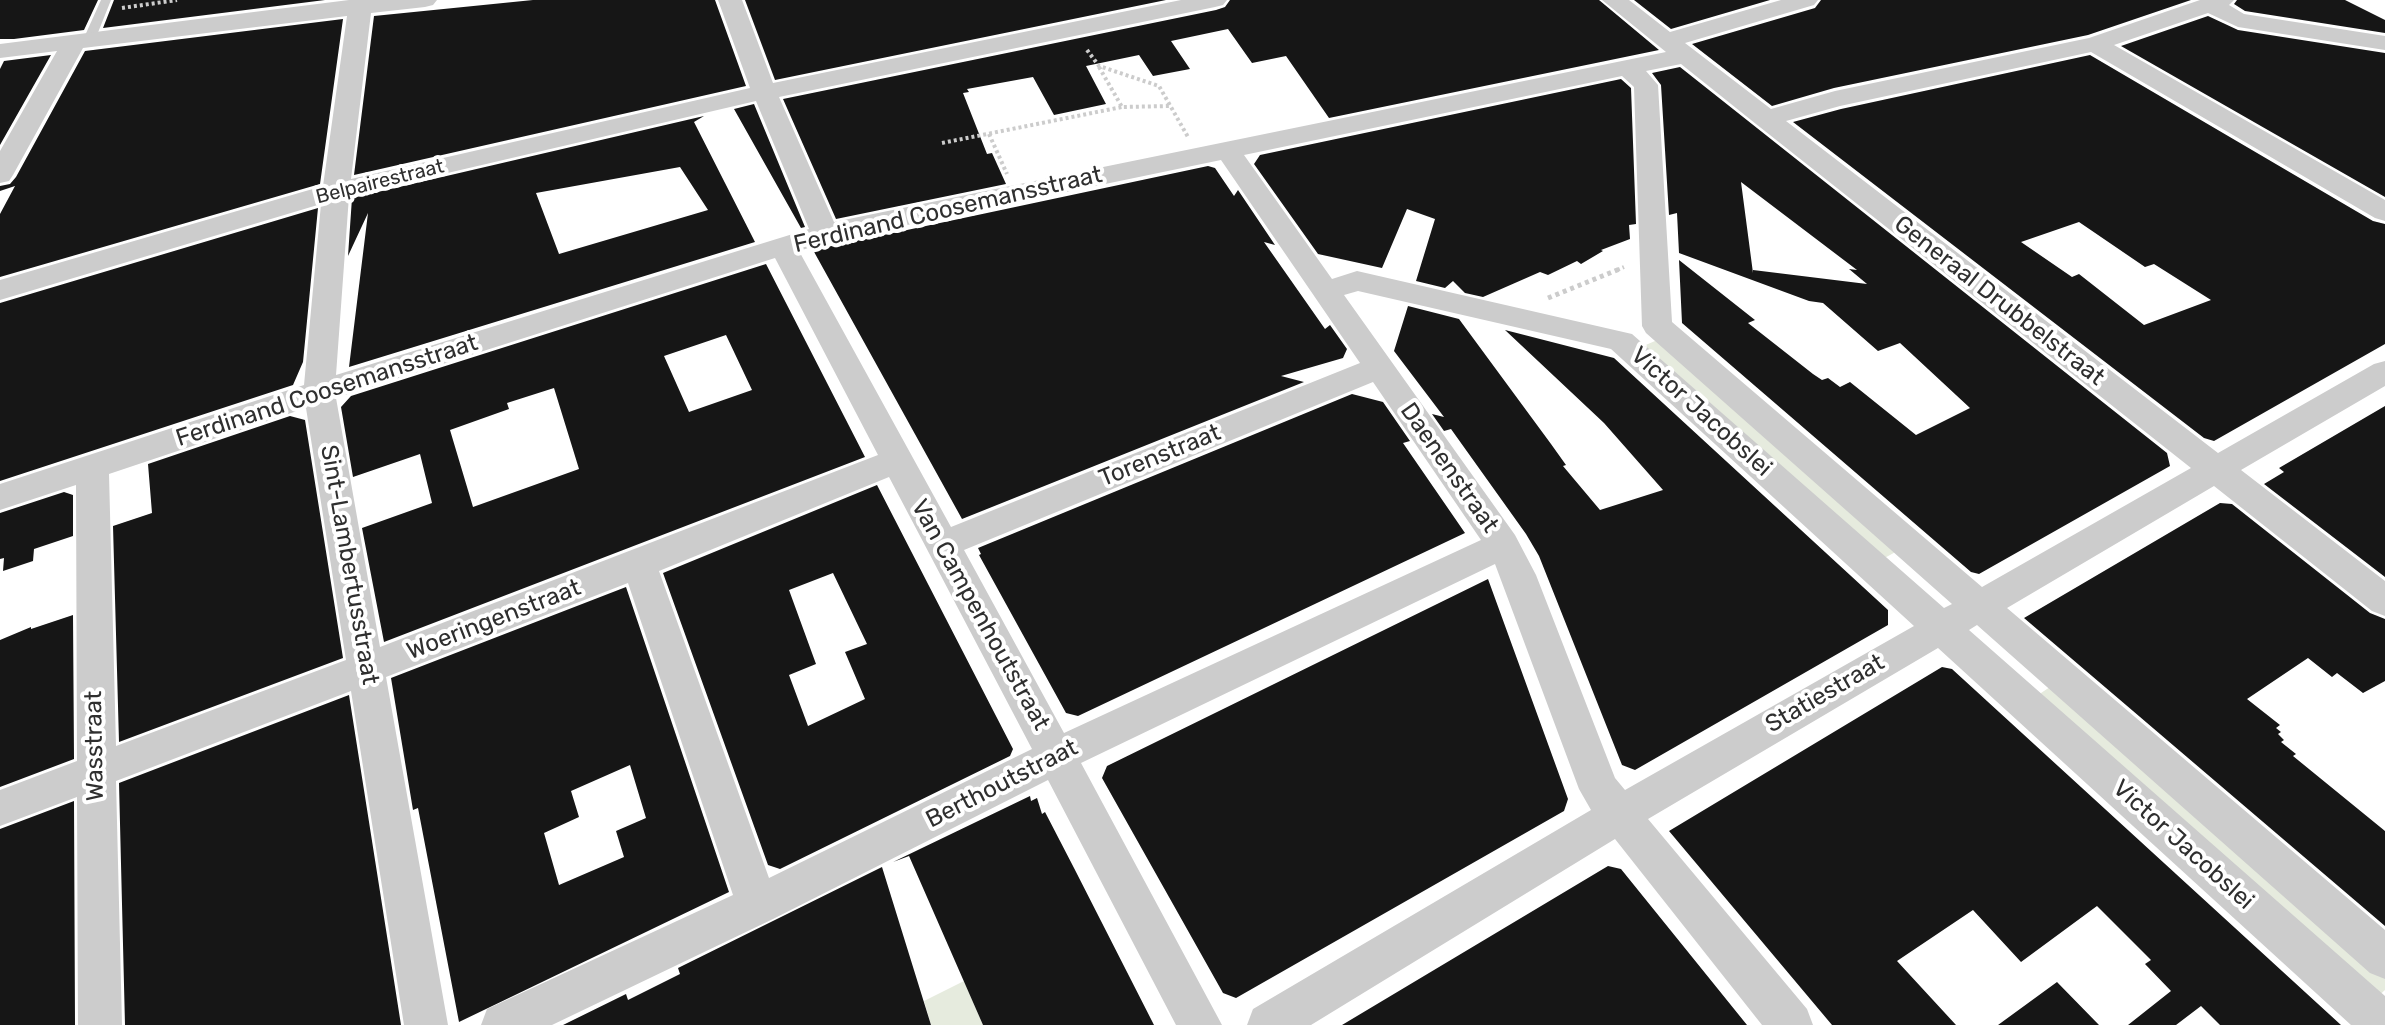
<!DOCTYPE html>
<html>
<head>
<meta charset="utf-8">
<style>
  body { margin:0 }
  canvas { display:block; background:#fff }
</style>
</head>
<body>
<canvas width="2385" height="1025"></canvas>
<script>
const ctx = document.querySelector('canvas').getContext('2d');
ctx.lineJoin = 'round';
function fill(path, color) { ctx.fillStyle = color; ctx.fill(path, 'evenodd'); }
const shape = rows => new Path2D(rows.map(r => 'M' + r).join(''));
function stroke(path, color, width, dash) { ctx.strokeStyle = color; ctx.lineWidth = width; ctx.lineCap = dash ? 'butt' : 'round'; ctx.setLineDash(dash || []); ctx.stroke(path); }
function label(font, color, halo, rows, align = 'center') {
  ctx.font = font + ' Rubik,sans-serif'; ctx.lineWidth = 8; ctx.setLineDash([]); ctx.textBaseline = 'middle'; ctx.strokeStyle = halo; ctx.fillStyle = color; for (const [text, x, y, turn = 0] of rows) {
    ctx.save(); ctx.translate(x, y); ctx.rotate((+turn || 0) * Math.PI / 180); ctx.textAlign = isNaN(turn) ? turn : align; if (halo) ctx.strokeText(text, 0, 0); ctx.fillText(text, 0, 0); ctx.restore();
  }
}
fill(shape([
  [1662,338,1901,549,1879,561,1641,347],
  [2053,685,2385,975,2385,990,2374,1000,2035,697],
  [964,981,983,1025,931,1025,924,1001]
]), '#e6ebde');
fill(shape([
  [0,0,98,0,84,30,14,39,0,39],
  [114,0,325,0,103,28],
  [533,0,715,0,746,86,354,175,374,16],
  [745,0,1166,0,775,80],
  [1230,0,1599,0,1659,50,1329,118,1286,56,1252,63,1228,29,1171,41,1190,69,1153,76,1139,55,1086,66,1106,104,1054,115,1033,77,967,89,969,92,963,93,987,154,992,153,1006,184,836,219,783,99,1216,10,1225,7],
  [1634,0,1770,0,1671,29],
  [1821,0,2191,0,2088,35,1834,88,1772,106,1692,44,1815,8],
  [2237,0,2345,0,2385,20,2385,33,2245,11,2234,4],
  [2208,16,2238,30,2385,53,2385,197,2121,46],
  [343,19,320,184,0,277,0,214,15,186,0,191,0,186,10,184,16,177,85,51],
  [51,55,0,145,0,69,4,61],
  [2090,55,2373,221,2385,224,2385,344,2214,441,2204,438,1793,122,1841,109],
  [2079,222,2145,267,2154,264,2211,300,2144,325,2079,274,2072,277,2021,242],
  [1680,67,2167,453,2170,466,1979,574,1971,572,1682,323,1679,260,1755,320,1748,323,1813,374,1822,380,1828,378,1840,387,1850,382,1916,435,1970,408,1900,343,1878,351,1823,303,1809,301,1679,253,1677,213,1669,215,1661,85,1652,73],
  [1741,182,1857,270,1849,269,1867,284,1753,270,1753,273],
  [1621,79,1631,88,1636,224,1629,225,1630,239,1601,250,1603,251,1581,264,1577,261,1548,275,1540,272,1483,297,1465,293,1453,281,1445,288,1416,281,1435,219,1407,209,1382,268,1318,254,1254,164,1260,155],
  [754,104,805,227,801,228,734,109],
  [704,116,694,122,755,242,349,367,368,213,348,256,352,198],
  [680,167,708,210,559,254,536,193],
  [1208,166,1215,168,1234,196,1238,190,1275,245,1264,242,1325,329,1330,325,1347,349,1343,358,1281,376,1304,382,962,519,813,250],
  [318,208,303,362,293,385,0,481,0,303],
  [766,264,865,457,384,642,362,528,432,503,420,454,353,477,341,407,351,396],
  [726,335,752,390,689,412,664,356],
  [554,388,579,469,473,507,450,430,509,409,507,403],
  [1408,306,1459,319,1551,444,1566,465,1563,466,1600,510,1663,490,1604,423,1505,330,1614,358,1888,610,1888,625,1635,770,1622,765,1539,556,1526,534,1451,429,1444,431,1432,414,1444,417,1394,351],
  [1352,394,1383,402,1410,441,1403,443,1465,533,1078,716,1066,713,979,555,981,554,978,548],
  [2385,406,2385,577,2264,484,2284,472,2279,468],
  [290,416,305,420,343,658,119,742,113,526,152,513,148,464],
  [877,485,1013,749,1010,756,780,869,768,865,663,573],
  [833,573,867,644,845,652,865,699,808,726,789,675,816,664,789,590],
  [64,492,73,495,73,536,34,549,33,561,3,571,4,558,0,559,0,513],
  [2220,503,2232,504,2370,613,2385,619,2385,681,2363,693,2337,673,2332,677,2308,658,2247,699,2280,725,2276,728,2281,732,2278,734,2284,740,2281,742,2296,754,2293,756,2385,831,2385,926,2024,618],
  [1488,579,1568,799,1564,811,1236,998,1223,993,1102,778,1107,766],
  [626,587,729,892,459,1022,418,808,413,810,391,678],
  [630,765,646,818,616,831,624,857,559,885,544,833,579,817,571,791],
  [73,615,74,759,0,787,0,640,31,627,31,629],
  [1942,667,1952,669,2341,1025,2220,1025,2201,1006,2176,1025,2128,1025,2171,991,2145,964,2151,960,2097,906,2021,962,1973,910,1897,961,1956,1025,1832,1025,1669,831],
  [349,695,401,1025,125,1025,119,783],
  [1030,796,1031,801,1037,798,1042,814,1045,812,1074,868,1154,1025,983,1025,909,856,893,862],
  [74,801,75,1025,0,1025,0,829],
  [1608,866,1621,869,1747,1025,1342,1025],
  [882,867,931,1025,563,1025,626,994,628,1000,680,974,678,968],
  [2057,982,2099,1025,1998,1025]
]), '#161616');
stroke(shape([
  [122,8,177,0],
  [1087,50,1099,66,1159,86,1188,137],
  [1099,67,1122,107,1170,106],
  [989,134,1007,174],
  [942,143,1122,107],
  [1617,270,1624,267]
]), '#ccc', 4, [3, 3]);
stroke(shape([
  [1548,298,1622,268]
]), '#ccc', 5, [4, 4]);
fill(shape([
  [101,0,111,0,95,40,85,42,83,40,101,0]
]), '#ccc');
fill(shape([
  [349,0,437,0,433,5,425,7,371,13,351,179,750,88,718,0,742,0,773,83,1181,0,1227,0,1223,5,1215,7,779,97,834,222,1666,52,1602,0,1629,0,1670,32,1781,0,1818,0,1814,5,1685,43,1771,109,1835,91,2089,38,2200,0,2234,0,2229,5,2244,14,2385,36,2385,50,2238,27,2208,13,2114,45,2385,200,2385,221,2375,218,2091,52,1840,106,1786,121,2218,453,2374,364,2385,361,2385,386,2241,470,2385,581,2385,616,2372,611,2214,486,2007,608,2385,930,2385,979,2370,973,1977,625,1969,630,2385,996,2385,1025,2351,1025,1938,648,1648,819,1807,1009,1813,1025,1762,1025,1615,839,1311,1025,1247,1025,1253,1009,1591,810,1579,789,1495,564,1081,763,1222,1025,1176,1025,1048,780,773,919,552,1025,481,1025,487,1009,733,895,628,583,386,677,448,1025,404,1025,351,691,116,781,122,1025,78,1025,77,797,0,826,0,790,77,761,76,485,0,510,0,484,304,385,321,204,0,300,0,280,323,186,347,16,83,48,13,175,9,181,0,183,0,151,57,51,0,58,0,44,349,0],
  [1681,64,1756,124,2191,468,1982,587,1672,322,1658,85,1646,71,1681,64],
  [1622,76,1634,87,1642,326,1646,333,1952,604,1944,608,1632,334,1357,271,1332,279,1244,155,1622,76],
  [756,101,809,229,336,375,349,196,756,101],
  [1221,160,1360,363,951,527,799,251,830,241,1221,160],
  [775,258,878,455,380,647,336,398,775,258],
  [1358,291,1611,349,1914,626,1625,790,1615,778,1536,575,1515,535,1344,295,1358,291],
  [1373,382,1481,540,1064,733,964,550,1373,382],
  [306,408,346,660,116,746,109,474,306,408],
  [889,477,1032,749,769,878,659,571,889,477]
]), '#ccc');
label('20px', '#2f2f2f', '#fff', [
  ["Belpairestraat",380,182,-14]
]);
label('24px', '#2f2f2f', '#fff', [
  ["Ferdinand Coosemansstraat",948,210,-13],
  ["Generaal Drubbelstraat",1999,301,38],
  ["Ferdinand Coosemansstraat",327,391,-18],
  ["Victor Jacobslei",1701,412,42],
  ["Torenstraat",1160,456,-22],
  ["Daenenstraat",1449,468,55],
  ["Sint-Lambertusstraat",349,565,80],
  ["Van Campenhoutstraat",980,615,61],
  ["Woeringenstraat",494,620,-21],
  ["Statiestraat",1825,694,-30],
  ["Wasstraat",95,746,-91],
  ["Berthoutstraat",1002,784,-27],
  ["Victor Jacobslei",2183,845,42]
]);
</script>
</body>
</html>
